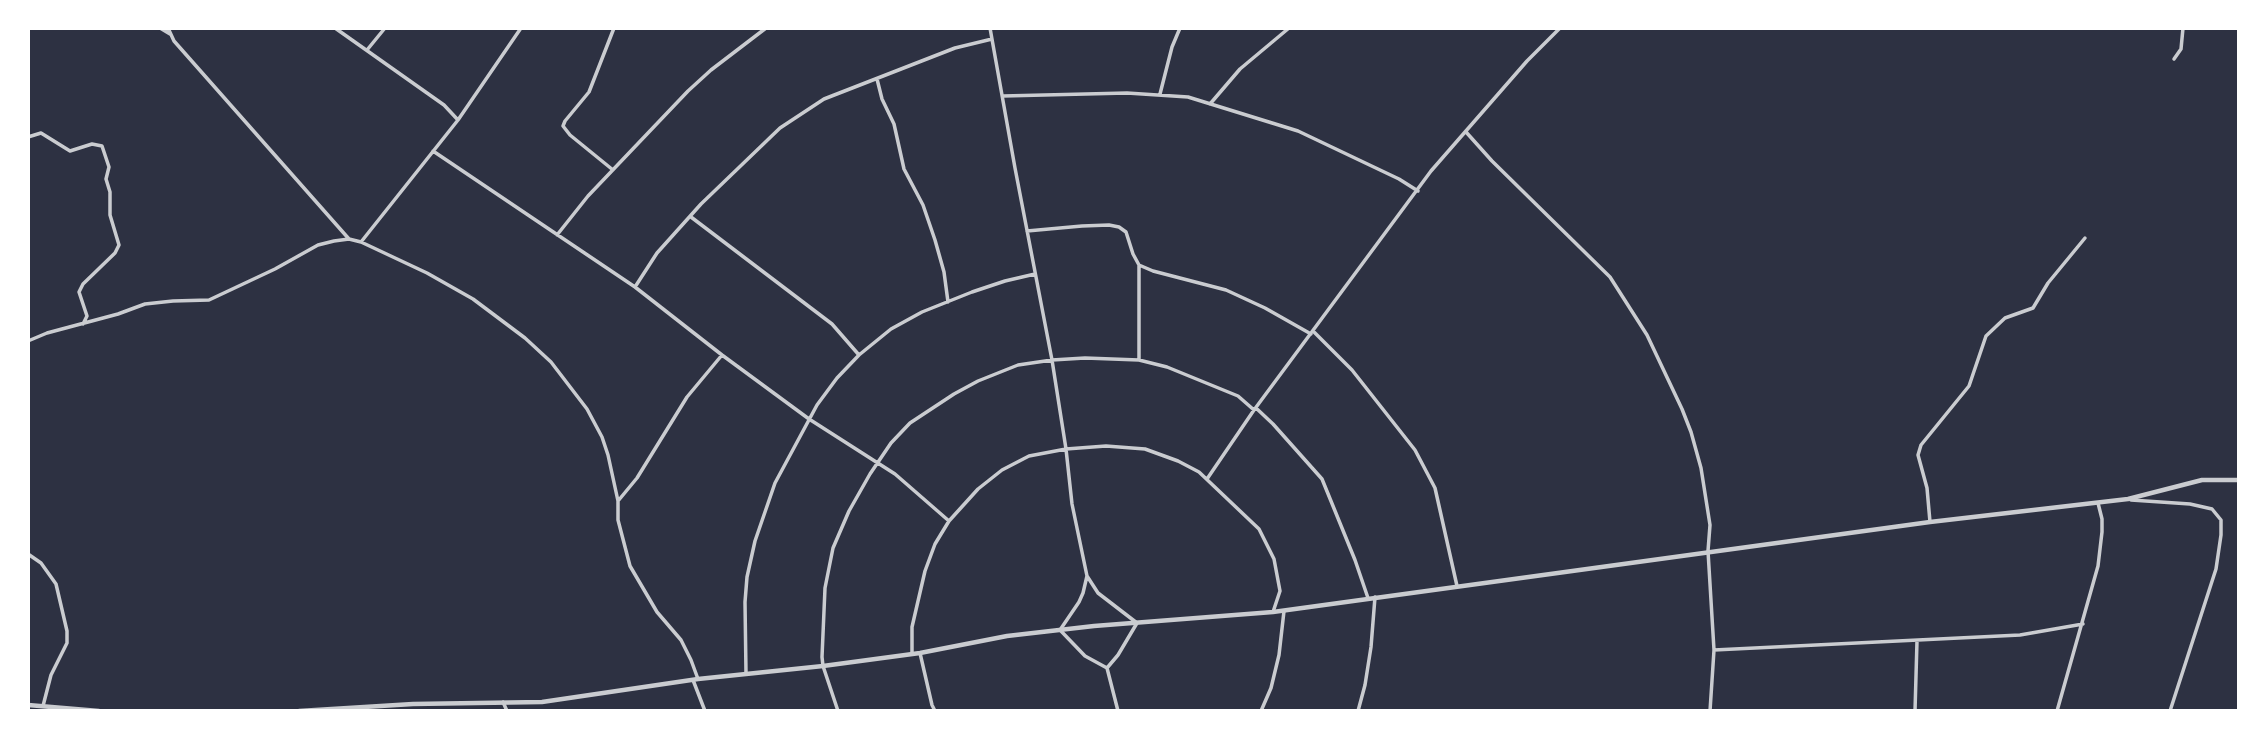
<!DOCTYPE html>
<html>
<head>
<meta charset="utf-8">
<style>
  body { margin:0 }
  #map { position:relative; width:2267px; height:739px; overflow:hidden; background:#2d3142; font-family:"Nunito Sans",sans-serif }
  canvas { display:block }
  .frame { position:absolute; inset:0; border:30px solid #fff; pointer-events:none }
</style>
</head>
<body>
<div id="map">
<canvas width="2267" height="739"></canvas>
<div class="frame"></div>
</div>
<script>
const ctx = document.querySelector('canvas').getContext('2d');
ctx.lineJoin = 'round';
const shape = rows => new Path2D(rows.map(r => 'M' + r).join(''));
function stroke(path, color, width, dash) { ctx.strokeStyle = color; ctx.lineWidth = width; ctx.lineCap = dash ? 'butt' : 'round'; ctx.setLineDash(dash || []); ctx.stroke(path); }
stroke(shape([
  [160,28,170,34],
  [168,28,174,41,349,239],
  [335,28,444,105,458,120],
  [990,28,1015,168,1052,360,1066,449,1072,504,1087,576,1098,593,1137,623,1118,655,1107,668,1118,711],
  [367,50,385,28],
  [2174,59,2181,49,2183,28],
  [877,79,882,99,894,124,904,169,923,205,935,240,944,272,948,302],
  [1160,94,1172,47,1180,28],
  [1003,96,1127,93,1188,97,1298,131,1399,179,1418,191],
  [1210,104,1240,69,1289,28],
  [1466,132,1492,161,1610,277,1647,335,1682,409,1691,432,1701,468,1710,525,1708,551,1714,650,1710,711],
  [28,137,41,133,70,151,92,144,102,146,109,167,106,179,110,192,110,215,119,245,115,253,83,284,79,292,87,316,83,324],
  [433,151,635,287,722,355,809,419,895,474,949,521],
  [613,170,570,135,563,126,565,121,589,92,614,28],
  [691,217,832,324,859,355],
  [1027,231,1082,226,1109,225,1119,227,1126,232,1133,254,1139,265,1153,271,1226,290,1265,308,1311,334],
  [557,235,588,196,688,91,711,70,766,28],
  [361,242,458,120,521,28],
  [635,287,657,253,701,204,780,128,824,99,955,48,992,39],
  [1313,331,1352,370,1415,450,1435,488,1457,586],
  [28,341,47,333,118,314,145,304,173,301,209,300,275,269,318,245,334,241,349,239,361,242,427,273,473,299,525,338,551,362,587,409,602,437,608,455,618,501,618,520,630,566,657,612,681,640,691,660,698,679],
  [1139,360,1139,265],
  [1256,408,1273,424,1322,479,1355,560,1368,598],
  [1207,479,1254,410,1431,171,1527,61,1560,28],
  [2131,500,2190,504,2212,509,2221,520,2221,535,2216,569,2170,711],
  [618,501,637,478,687,397,722,355],
  [1930,522,1927,488,1918,455,1921,445,1969,386,1986,336,2005,318,2033,308,2048,283,2085,238],
  [28,554,41,563,56,584,67,631,67,643,51,675,43,706],
  [1087,576,1083,593,1079,602,1060,630,1085,656,1107,668],
  [1714,650,2020,635,2083,624],
  [920,653,932,705,935,711],
  [912,654,912,627,925,571,935,544,949,521,978,489,1002,470,1029,456,1066,449,1106,446,1145,449,1178,461,1199,472,1259,529,1274,559,1280,591,1273,612],
  [746,673,745,602,747,577,755,541,775,483,817,405,837,378,859,355,891,329,922,312,972,292,1005,281,1035,274],
  [693,680,705,711],
  [503,702,507,711],
  [838,711,823,666,822,657,825,588,833,548,849,511,870,474,891,443,910,423,954,394,978,381,1018,365,1052,360,1085,358,1139,360,1167,367,1238,396,1254,410],
  [1261,711,1271,688,1279,655,1284,611],
  [1358,711,1365,685,1371,647,1375,597],
  [1915,711,1917,641],
  [2057,711,2098,566,2102,532,2102,519,2098,503]
]), '#caccd0', 3.5);
stroke(shape([
  [28,705,99,711],
  [299,711,413,704,542,702,698,679,823,666,920,653,1007,636,1094,626,1273,612,1930,522,2128,499,2202,480,2239,480]
]), '#caccd0', 4.5);
</script>
</body>
</html>
